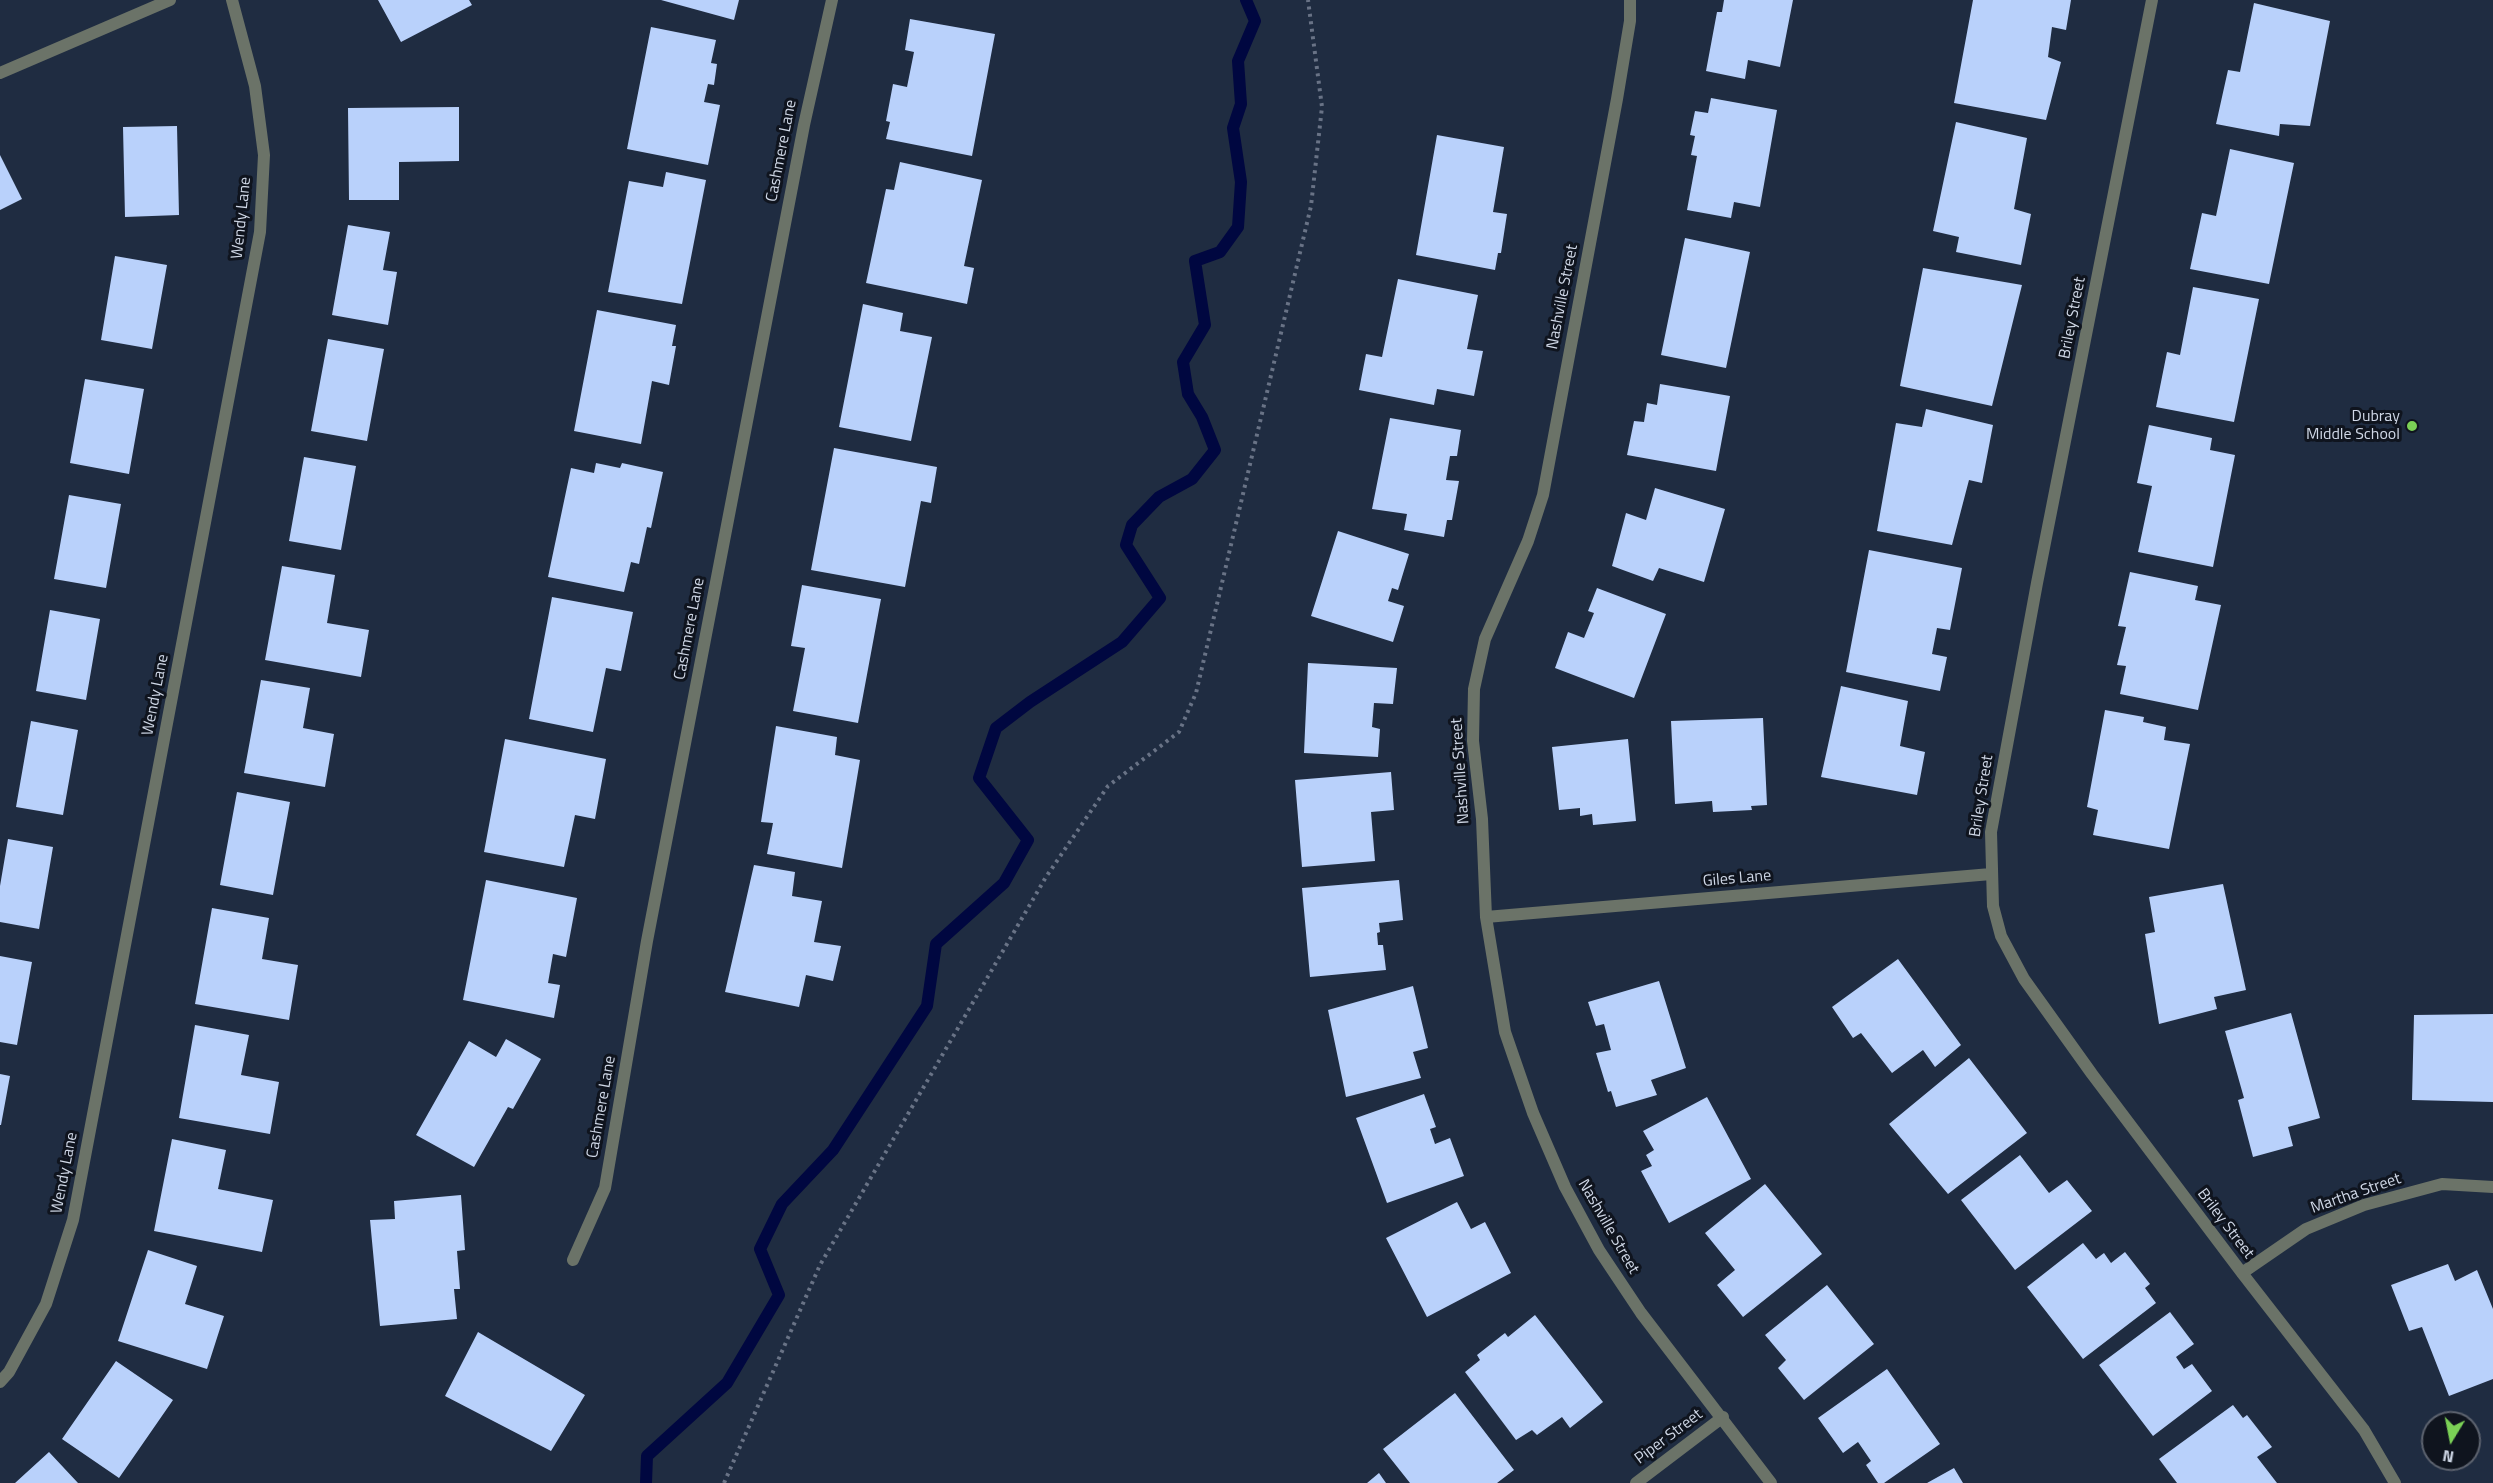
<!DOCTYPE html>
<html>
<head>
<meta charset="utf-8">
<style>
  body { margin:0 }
  #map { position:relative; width:2493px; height:1483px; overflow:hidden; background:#1f2c41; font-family:"Titillium Web",sans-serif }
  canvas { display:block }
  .north { position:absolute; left:2421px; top:1411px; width:60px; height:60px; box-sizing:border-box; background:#0f141e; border:2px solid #5c626e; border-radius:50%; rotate:190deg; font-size:16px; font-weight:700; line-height:24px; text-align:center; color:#cfd7e6 }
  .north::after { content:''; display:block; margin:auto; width:21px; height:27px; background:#7bd156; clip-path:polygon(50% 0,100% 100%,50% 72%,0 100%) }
</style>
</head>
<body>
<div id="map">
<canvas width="2493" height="1483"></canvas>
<div class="north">N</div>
</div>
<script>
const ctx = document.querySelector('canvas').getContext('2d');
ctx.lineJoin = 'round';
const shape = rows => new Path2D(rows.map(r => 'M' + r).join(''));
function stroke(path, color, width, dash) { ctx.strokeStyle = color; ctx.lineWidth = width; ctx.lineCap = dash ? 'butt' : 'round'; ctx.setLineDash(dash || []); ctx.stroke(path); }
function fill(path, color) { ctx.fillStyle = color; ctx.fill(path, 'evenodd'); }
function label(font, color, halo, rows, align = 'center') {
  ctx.font = font + ' "Titillium Web",sans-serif'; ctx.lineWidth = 6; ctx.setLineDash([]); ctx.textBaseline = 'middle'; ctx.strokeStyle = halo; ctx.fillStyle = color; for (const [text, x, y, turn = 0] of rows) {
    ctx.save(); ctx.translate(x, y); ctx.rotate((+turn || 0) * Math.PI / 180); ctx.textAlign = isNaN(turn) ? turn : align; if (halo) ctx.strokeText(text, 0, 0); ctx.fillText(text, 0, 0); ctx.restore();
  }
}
stroke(shape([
  [646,1483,647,1456,727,1383,779,1295,760,1249,782,1204,833,1150,927,1006,936,944,1004,883,1028,840,979,778,996,728,1030,702,1122,642,1160,598,1126,545,1132,525,1159,497,1192,479,1215,450,1202,417,1188,394,1183,362,1205,325,1195,261,1220,252,1238,227,1241,182,1233,128,1241,104,1238,61,1255,21,1246,0]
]), '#000740', 12);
fill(shape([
  [378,0,469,0,472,5,401,42],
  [661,0,739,0,734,20],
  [1724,0,1793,0,1780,67,1748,60,1745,79,1706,71,1717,12,1722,12],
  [1973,0,2071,0,2066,30,2052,27,2048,57,2061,62,2046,120,1954,103],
  [2254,3,2330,21,2310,126,2280,124,2279,136,2216,124,2228,70,2240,72],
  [910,19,995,34,972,156,886,139,890,122,886,121,893,84,907,87,914,52,905,50],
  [651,27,716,40,711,63,717,64,714,85,708,84,704,102,720,105,708,165,627,149],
  [1711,98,1777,110,1760,207,1734,202,1731,218,1687,210,1697,156,1691,155,1695,136,1690,135,1695,111,1708,113],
  [459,107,459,161,399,162,399,200,349,200,348,108],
  [1956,122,2027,138,2014,209,2031,214,2021,265,1956,252,1959,237,1933,231],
  [177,126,179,215,125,217,123,127],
  [1437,135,1504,147,1493,212,1507,214,1501,253,1498,253,1495,270,1416,255],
  [2230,149,2294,163,2269,284,2190,269,2202,213,2216,216],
  [0,155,22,199,0,210],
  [900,162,982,180,964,266,974,268,967,304,866,283,886,189,894,190],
  [666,172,706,180,682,304,608,292,629,181,663,187],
  [348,225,390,232,383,270,397,272,388,325,332,315],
  [1685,238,1750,252,1726,368,1661,355],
  [115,256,167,265,152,349,101,340],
  [1923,268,2022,285,1992,406,1900,386],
  [1398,279,1478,295,1467,349,1483,351,1474,396,1437,389,1434,405,1359,390,1366,354,1382,357],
  [2193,287,2259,299,2234,422,2156,407,2167,352,2180,355],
  [863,304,903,313,900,331,932,337,911,441,839,427],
  [597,310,676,325,672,346,676,346,669,385,652,381,641,444,574,431],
  [328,339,384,349,367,441,311,431],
  [85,379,144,389,129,474,70,463],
  [1660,384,1730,396,1716,471,1627,455,1634,421,1644,422,1647,403,1657,405],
  [1926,409,1993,425,1982,483,1969,480,1952,545,1877,531,1896,423,1922,427],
  [1390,418,1461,430,1457,456,1450,456,1446,480,1459,481,1452,520,1447,520,1444,537,1404,530,1407,514,1372,509],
  [2149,425,2212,438,2210,450,2235,455,2213,567,2138,552,2152,486,2137,483],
  [834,448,937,467,931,503,921,501,905,587,811,570],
  [304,457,356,466,341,550,289,541],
  [596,463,620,468,622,463,663,472,651,528,647,527,639,564,631,562,624,592,548,577,571,468,594,473],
  [1655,488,1725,509,1704,582,1659,568,1653,581,1612,566,1626,513,1646,520],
  [69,495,121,504,106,588,54,579],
  [1338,531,1409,554,1398,590,1392,588,1388,601,1404,606,1393,642,1311,616],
  [1869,550,1962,568,1950,630,1937,628,1932,654,1947,657,1940,691,1846,672],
  [282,566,335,575,327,623,369,630,361,677,265,660],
  [2130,572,2198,586,2195,600,2221,605,2198,710,2120,694,2126,666,2117,665,2126,627,2118,626],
  [802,585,881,599,858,723,793,711,805,648,791,646],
  [1597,588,1666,614,1634,698,1555,668,1568,632,1584,638,1594,613,1588,611],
  [552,597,633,612,621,671,606,668,593,732,529,719],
  [50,610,100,619,86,700,36,691],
  [1308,663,1397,668,1393,704,1374,703,1372,727,1380,729,1378,757,1304,753],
  [261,680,310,688,303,728,334,734,325,787,244,773],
  [1841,686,1908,701,1900,746,1925,752,1917,795,1821,777],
  [2105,710,2144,717,2143,722,2166,727,2164,740,2190,744,2169,849,2093,835,2098,810,2087,807],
  [1763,718,1767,805,1751,806,1752,810,1713,812,1712,801,1675,804,1671,721],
  [31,721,78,730,63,815,16,807],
  [776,726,837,737,835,755,860,760,842,868,767,854,773,823,761,822],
  [505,739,606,759,595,819,575,815,564,867,484,852],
  [1628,739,1636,821,1593,825,1592,814,1580,816,1580,808,1559,810,1552,747],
  [1391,772,1394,810,1371,812,1375,861,1302,867,1295,780],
  [237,792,290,802,273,895,220,885],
  [8,839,53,847,39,929,0,922,0,886],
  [754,865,795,872,792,896,822,901,814,942,841,946,833,981,806,975,799,1007,725,992],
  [486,880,577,898,566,957,553,954,548,983,560,985,554,1018,463,1000],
  [1399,880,1403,920,1379,923,1380,932,1377,933,1378,945,1383,945,1386,970,1310,977,1302,888],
  [2223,884,2246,990,2214,997,2217,1009,2159,1024,2145,934,2155,932,2149,897],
  [212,908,269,918,262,959,298,965,289,1020,195,1004],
  [0,956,32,962,17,1045,0,1042],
  [1898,959,1961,1045,1935,1067,1923,1050,1892,1073,1861,1033,1853,1038,1832,1007],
  [1659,981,1686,1068,1651,1080,1657,1095,1616,1107,1611,1091,1608,1092,1596,1053,1611,1050,1604,1024,1596,1026,1588,1002],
  [1413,986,1428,1048,1413,1052,1421,1078,1346,1097,1328,1010],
  [2291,1013,2320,1118,2288,1127,2293,1146,2253,1157,2238,1100,2244,1098,2225,1031],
  [2493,1014,2493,1102,2412,1100,2414,1015],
  [195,1025,249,1035,241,1075,279,1082,270,1134,179,1118],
  [506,1039,541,1059,513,1109,508,1107,474,1167,416,1135,469,1041,496,1057],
  [1969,1058,2027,1133,1948,1194,1889,1124],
  [0,1074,10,1076,1,1125,0,1125],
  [1424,1094,1436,1127,1430,1129,1435,1144,1450,1138,1464,1176,1387,1203,1356,1118],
  [1707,1097,1751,1179,1669,1223,1641,1171,1652,1166,1646,1155,1654,1150,1643,1131],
  [172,1139,226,1150,218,1189,273,1200,262,1252,154,1231],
  [2020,1155,2049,1193,2067,1180,2092,1211,2015,1270,1961,1200],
  [1765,1184,1822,1254,1743,1317,1717,1285,1735,1270,1705,1233],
  [461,1195,465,1250,457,1251,460,1289,454,1289,457,1319,380,1326,370,1220,395,1219,394,1201],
  [1457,1202,1471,1229,1485,1222,1511,1273,1427,1317,1386,1238],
  [2083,1243,2096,1259,2104,1253,2111,1263,2125,1252,2150,1284,2145,1288,2156,1303,2083,1359,2027,1287],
  [148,1250,197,1266,185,1304,224,1316,207,1369,118,1341],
  [2448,1264,2455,1281,2477,1270,2493,1309,2493,1379,2449,1396,2422,1327,2409,1331,2391,1285],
  [1827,1285,1874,1344,1804,1400,1778,1368,1786,1360,1765,1335],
  [2170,1312,2194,1344,2176,1357,2184,1369,2192,1364,2212,1391,2153,1436,2099,1365],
  [1535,1315,1603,1402,1570,1428,1562,1417,1537,1435,1532,1430,1516,1440,1465,1372,1480,1360,1477,1355,1505,1333,1508,1337],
  [478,1332,585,1395,551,1451,445,1396],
  [116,1361,173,1400,119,1478,62,1439],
  [1887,1369,1940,1444,1884,1483,1878,1483,1866,1465,1871,1461,1858,1442,1843,1453,1818,1418],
  [1455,1393,1514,1470,1497,1483,1410,1483,1383,1449],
  [2233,1405,2243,1418,2247,1415,2272,1447,2257,1457,2277,1483,2177,1483,2159,1459],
  [49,1452,78,1483,15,1483],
  [1954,1468,1963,1483,1927,1483],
  [1379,1473,1386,1483,1367,1483]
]), '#b9d1fb');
stroke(shape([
  [724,1483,820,1265,1046,877,1108,786,1179,732,1196,693,1311,206,1322,107,1308,0]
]), '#697386', 4, [3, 4.5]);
stroke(shape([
  [1630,0,1630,21,1617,99,1543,495,1528,541,1485,639,1474,689,1473,741,1482,819,1486,917,1505,1032,1533,1113,1565,1187,1599,1250,1641,1313,1771,1483],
  [2152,0,2037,583,1991,832,1993,906,2001,936,2024,979,2092,1074,2242,1273,2364,1430,2395,1483],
  [0,73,170,0],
  [1486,917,1991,874],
  [573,1260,605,1188,647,941,804,125,832,0],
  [2242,1273,2306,1229,2364,1205,2442,1184,2493,1187],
  [0,1382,9,1372,46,1304,73,1220,260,232,264,155,255,86,232,0],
  [1636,1483,1723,1417]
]), '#6b7368', 12);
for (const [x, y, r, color] of [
  [2412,426,6,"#7bd156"]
]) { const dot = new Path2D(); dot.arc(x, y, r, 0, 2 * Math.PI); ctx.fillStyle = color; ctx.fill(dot); stroke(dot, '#0f141e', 2); }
label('16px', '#cfd7e6', '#0f141e', [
  ["Cashmere Lane",782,151,-79],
  ["Wendy Lane",242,218,-84],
  ["Nashville Street",1563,297,-79],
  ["Briley Street",2073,318,-79],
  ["Cashmere Lane",690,629,-79],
  ["Wendy Lane",156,695,-79],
  ["Nashville Street",1461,771,-94],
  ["Briley Street",1982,796,-81],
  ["Giles Lane",1737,879,-5],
  ["Cashmere Lane",602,1107,-80],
  ["Wendy Lane",65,1173,-79],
  ["Martha Street",2356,1194,-19],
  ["Briley Street",2225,1224,53],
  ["Nashville Street",1608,1227,60],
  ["Piper Street",1669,1437,-37]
]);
label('16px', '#cfd7e6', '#0f141e', [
  ["Dubray",2400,417],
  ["Middle School",2400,435]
], 'right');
</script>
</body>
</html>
